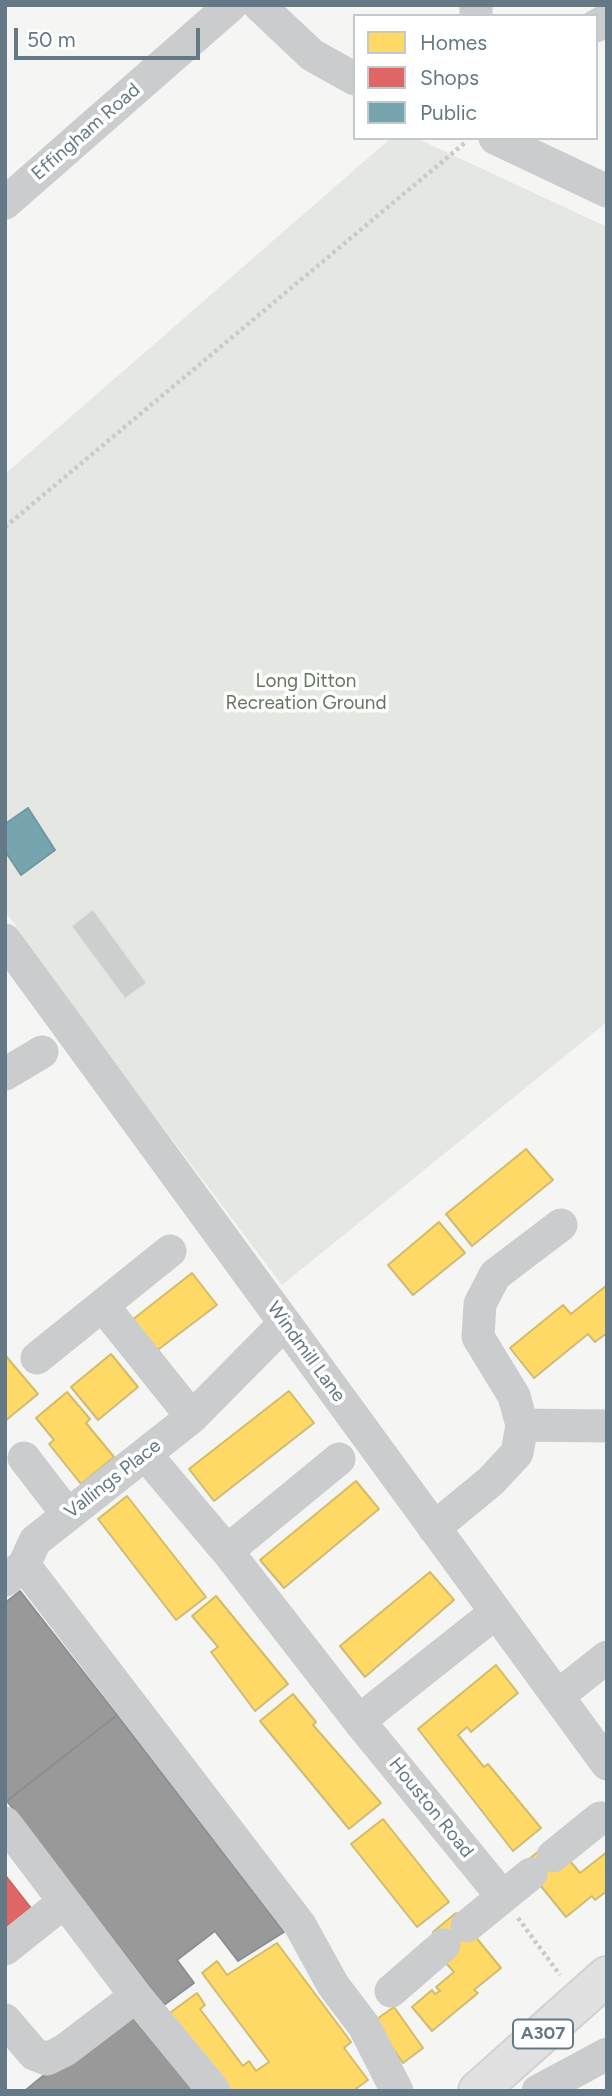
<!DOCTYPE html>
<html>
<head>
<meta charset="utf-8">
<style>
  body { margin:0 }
  #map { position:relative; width:612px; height:2096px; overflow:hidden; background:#f5f5f4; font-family:Figtree,sans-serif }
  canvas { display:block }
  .frame { position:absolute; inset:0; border:7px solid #647985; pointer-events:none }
  .legend { position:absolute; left:353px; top:14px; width:245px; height:126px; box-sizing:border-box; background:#fff; border:2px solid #c1c9ce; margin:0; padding:9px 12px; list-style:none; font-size:21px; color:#647985 }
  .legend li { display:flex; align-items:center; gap:14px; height:35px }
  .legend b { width:35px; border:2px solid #c1c9ce }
  .scale { position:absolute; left:14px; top:28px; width:186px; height:32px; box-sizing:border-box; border:4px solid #647985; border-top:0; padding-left:9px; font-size:21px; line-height:24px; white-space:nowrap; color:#647985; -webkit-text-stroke:5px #fff; paint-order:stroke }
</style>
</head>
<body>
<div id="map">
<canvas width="612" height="2096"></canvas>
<div class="frame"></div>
<ul class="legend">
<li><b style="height:19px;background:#ffd966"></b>Homes</li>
<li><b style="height:19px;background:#e06666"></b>Shops</li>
<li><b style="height:19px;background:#76a5af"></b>Public</li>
</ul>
<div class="scale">50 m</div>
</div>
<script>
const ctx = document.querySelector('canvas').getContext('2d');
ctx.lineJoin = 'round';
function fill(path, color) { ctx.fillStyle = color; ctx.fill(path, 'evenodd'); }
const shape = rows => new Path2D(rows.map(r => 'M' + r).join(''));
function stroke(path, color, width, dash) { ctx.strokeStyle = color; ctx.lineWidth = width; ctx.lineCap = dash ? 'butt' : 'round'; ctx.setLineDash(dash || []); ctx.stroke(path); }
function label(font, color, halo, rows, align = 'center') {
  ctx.font = font + ' Figtree,sans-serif'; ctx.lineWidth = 7; ctx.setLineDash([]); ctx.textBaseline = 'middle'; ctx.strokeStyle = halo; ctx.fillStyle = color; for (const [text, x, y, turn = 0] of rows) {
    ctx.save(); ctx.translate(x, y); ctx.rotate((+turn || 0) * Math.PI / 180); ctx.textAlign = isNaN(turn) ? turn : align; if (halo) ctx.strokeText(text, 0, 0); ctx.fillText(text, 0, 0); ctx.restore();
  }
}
fill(shape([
  [391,138,416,138,607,227,607,1022,282,1285,113,1061,5,911,5,474]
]), '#e5e8e2');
const homes = shape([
  [526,1149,553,1180,472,1246,446,1214,526,1149],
  [439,1222,465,1253,413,1295,388,1265,439,1222],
  [192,1273,217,1305,151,1355,127,1324,192,1273],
  [607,1285,607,1333,595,1342,588,1334,534,1378,510,1348,563,1305,571,1314,607,1285],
  [111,1354,138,1387,98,1420,71,1387,111,1354],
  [5,1355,38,1394,5,1421,5,1355],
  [289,1391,314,1423,214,1501,189,1469,289,1391],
  [67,1392,90,1419,86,1423,114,1457,81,1484,49,1444,54,1440,36,1418,67,1392],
  [356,1481,379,1509,284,1588,260,1560,356,1481],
  [127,1496,206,1597,176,1620,98,1519,127,1496],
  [430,1572,454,1600,365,1677,340,1646,430,1572],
  [216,1596,288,1684,255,1711,211,1652,218,1647,192,1616,216,1596],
  [496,1665,518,1693,471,1732,467,1727,458,1735,484,1767,488,1764,541,1828,513,1851,418,1729,496,1665],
  [293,1694,316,1722,313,1725,381,1803,349,1829,260,1721,293,1694],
  [383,1819,449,1902,417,1927,351,1844,383,1819],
  [545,1846,570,1861,580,1873,607,1852,607,1891,595,1900,592,1896,566,1917,523,1864,545,1846],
  [456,1913,501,1968,474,1990,478,1993,432,2031,412,2007,432,1990,435,1994,440,1991,436,1987,454,1972,445,1962,453,1956,433,1932,456,1913],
  [277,1943,351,2042,344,2048,368,2080,353,2091,219,2091,167,2015,197,1993,205,2005,200,2009,243,2066,249,2061,256,2071,269,2062,202,1973,217,1961,227,1975,277,1943],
  [394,2007,423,2048,403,2063,374,2021,394,2007]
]);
fill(homes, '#ffd966');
stroke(homes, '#d0bc6f', 2);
const shops = shape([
  [5,1875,34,1912,5,1935,5,1875]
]);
fill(shops, '#e06666');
stroke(shops, '#bb6c6f', 2);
const public = shape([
  [28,808,55,850,21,875,5,851,5,824,28,808]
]);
fill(public, '#76a5af');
stroke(public, '#7198a2', 2);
const industry = shape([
  [20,1591,117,1715,5,1802,5,1603,20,1591],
  [117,1715,284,1932,238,1961,215,1931,177,1960,194,1983,164,2005,7,1801,117,1715],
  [125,2009,194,2091,28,2091,27,2089,125,2009]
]);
fill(industry, '#999');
stroke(industry, '#898f93', 2);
const building = shape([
  [93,909,147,983,125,999,71,926,93,909]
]);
fill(building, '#cdcfcf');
stroke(building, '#e4e4e4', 2);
const major = shape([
  [478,2091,607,1976]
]);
stroke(major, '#d1d1d2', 42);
stroke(shape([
  [5,527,467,141],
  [518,1918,560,1975]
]), '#c9caca', 4.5, [3.5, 3.5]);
stroke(shape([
  [259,5,312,55,355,79],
  [476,5,476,16],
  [596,26,607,20],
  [495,138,607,191],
  [5,203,231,5],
  [5,940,607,1764],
  [5,1074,42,1052],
  [103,1306,192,1417],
  [37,1358,170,1251],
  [522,1425,607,1426],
  [24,1458,68,1515],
  [157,1468,227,1551,359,1721,502,1896],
  [434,1528,491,1481,517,1453,522,1425,514,1396,478,1337,480,1304,495,1275,561,1225],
  [227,1551,339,1459],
  [24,1565,300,1925,333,1985,364,2026,397,2091],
  [5,1580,24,1565,35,1541,192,1417,285,1323],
  [558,1696,607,1657],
  [359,1721,495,1613],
  [5,1823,136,1996,214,2091],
  [553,1856,600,1818],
  [467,1926,531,1874],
  [5,1949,64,1902],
  [391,1991,444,1945],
  [5,2020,34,2054,47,2059,65,2050,136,1996],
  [538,2091,607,2054]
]), '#cbcccd', 33);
stroke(major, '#e0e1e0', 38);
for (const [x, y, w] of [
  [543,2034,60]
]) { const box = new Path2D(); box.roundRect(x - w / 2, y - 14.5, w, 29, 5); ctx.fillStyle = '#fff'; ctx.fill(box); stroke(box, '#647985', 2); }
label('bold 18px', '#647985', null, [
  ["A307",543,2034]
]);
label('19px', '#647985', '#fff', [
  ["Effingham Road",86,132,-41],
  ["Windmill Lane",306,1352,54],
  ["Vallings Place",113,1479,-38],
  ["Houston Road",431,1808,51]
]);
label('19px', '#66775f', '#fff', [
  ["Long Ditton",306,681],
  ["Recreation Ground",306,703]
]);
</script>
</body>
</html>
